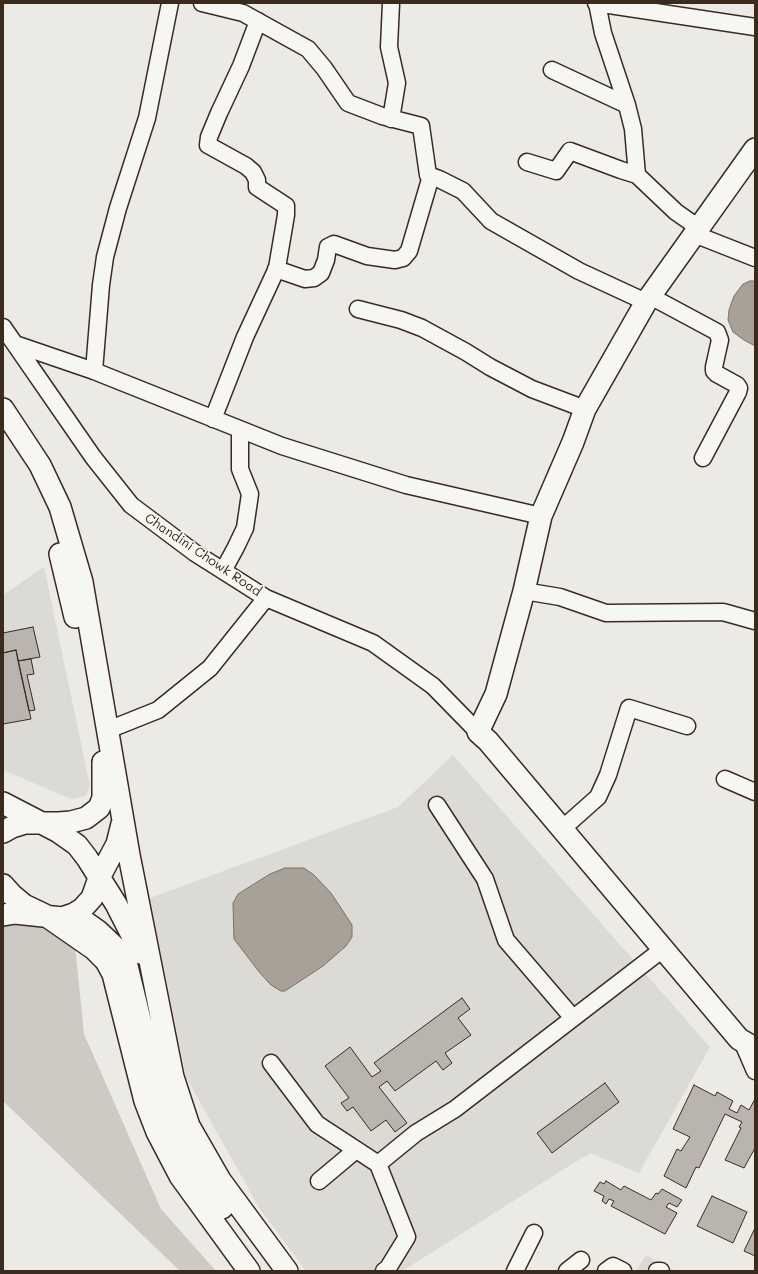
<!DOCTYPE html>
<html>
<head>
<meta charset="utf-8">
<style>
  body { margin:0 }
  #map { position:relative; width:758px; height:1274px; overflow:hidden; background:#ebeae5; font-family:Mali,sans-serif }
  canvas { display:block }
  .frame { position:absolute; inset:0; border:4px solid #3b2a1e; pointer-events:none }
</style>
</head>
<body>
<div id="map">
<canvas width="758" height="1274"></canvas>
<div class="frame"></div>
</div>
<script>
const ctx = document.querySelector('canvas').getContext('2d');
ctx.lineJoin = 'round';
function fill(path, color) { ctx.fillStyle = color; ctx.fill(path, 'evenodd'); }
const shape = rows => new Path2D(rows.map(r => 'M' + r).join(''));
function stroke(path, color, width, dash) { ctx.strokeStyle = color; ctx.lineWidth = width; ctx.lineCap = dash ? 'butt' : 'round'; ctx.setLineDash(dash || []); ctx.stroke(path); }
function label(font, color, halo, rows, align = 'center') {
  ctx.font = font + ' Mali,sans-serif'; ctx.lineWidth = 3.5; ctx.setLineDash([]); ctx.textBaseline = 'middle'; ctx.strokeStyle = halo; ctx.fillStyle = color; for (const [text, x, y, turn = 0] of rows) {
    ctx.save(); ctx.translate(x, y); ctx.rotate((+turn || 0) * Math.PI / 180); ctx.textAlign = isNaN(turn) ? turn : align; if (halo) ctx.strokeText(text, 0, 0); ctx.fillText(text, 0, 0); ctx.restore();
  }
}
fill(shape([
  [44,567,90,786,86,796,71,799,3,770,3,595],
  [453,755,710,1047,639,1173,590,1153,402,1271,306,1271,260,1209,186,1077,150,898,398,807],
  [646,1255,675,1271,636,1271]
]), '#dcdad4');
fill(shape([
  [44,916,74,936,84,1034,161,1209,216,1271,180,1271,3,1101,3,921]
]), '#cdcac4');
const water = shape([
  [750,281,755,281,755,346,744,340,733,332,728,320,729,310,734,296,743,284,750,281],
  [285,868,304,868,314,875,331,893,352,925,352,937,346,946,323,966,285,991,281,991,271,985,260,973,234,939,233,903,238,894,270,874,285,868]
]);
fill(water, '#a8a198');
stroke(water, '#7c7167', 1);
const building = shape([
  [33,627,40,657,18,661,16,650,3,653,3,633,33,627],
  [16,650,31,719,3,724,3,653,16,650],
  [31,659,34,674,27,675,35,710,29,711,18,661,31,659],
  [462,998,470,1009,458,1018,471,1035,445,1053,452,1063,443,1070,436,1061,395,1091,387,1081,379,1087,407,1123,395,1132,386,1120,371,1131,353,1107,347,1111,341,1103,349,1098,325,1066,350,1047,372,1077,381,1071,374,1063,462,998],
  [605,1083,619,1102,552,1153,537,1133,605,1083],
  [694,1085,715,1096,717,1092,733,1101,729,1109,737,1113,741,1105,749,1110,755,1099,755,1148,744,1168,725,1160,741,1128,739,1127,742,1122,725,1114,699,1168,696,1167,686,1188,664,1176,677,1149,681,1151,690,1137,673,1129,694,1085],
  [606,1181,621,1190,624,1186,651,1200,656,1193,658,1194,662,1189,682,1200,677,1207,669,1203,666,1207,677,1213,665,1234,611,1206,614,1201,609,1199,606,1204,602,1201,604,1196,594,1191,600,1182,604,1184,606,1181],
  [712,1196,747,1212,733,1243,697,1226,712,1196],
  [755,1228,755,1256,744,1251,755,1228]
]);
fill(building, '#bab4ae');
stroke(building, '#3b2a1e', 1);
const minor = shape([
  [202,3,243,13,308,49,324,68,348,103,382,116,421,126,428,175,439,179,463,191,491,221,579,271,646,302],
  [391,3,389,47,397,83,391,119],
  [596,3,755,27],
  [597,3,603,33,627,105,633,129,637,175,676,212,699,228],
  [552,70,627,105],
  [527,162,556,171,570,151,621,170,637,175],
  [694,234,755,258],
  [276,269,305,279,314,278,321,273,326,260,328,247,334,244,367,256,395,260,403,258,409,251,431,176],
  [650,296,717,332,720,340,714,367,714,371,717,374,737,385,739,388,738,392,703,458],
  [358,309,401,320,422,328,466,352,490,367,532,389,585,409],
  [3,327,93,457,131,505,195,553,266,598,373,643,433,686,478,732],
  [15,344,94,371,282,446,406,485,541,516],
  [94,371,101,285,105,257,118,208,147,118,170,3],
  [213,419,245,337,277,268,286,215,286,206,257,187,257,180,253,172,246,166,208,145,209,137,219,113,241,66,258,21],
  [223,571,236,547,245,528,250,494,240,469,240,430],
  [524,591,560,597,606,613,723,612,755,621],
  [108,730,158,710,210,668,266,598],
  [725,779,755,792],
  [437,805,485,879,506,940,573,1018],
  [562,829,598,797,608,775,629,708,687,726],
  [742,1041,755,1071],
  [271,1063,317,1124,378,1164,407,1237,388,1268,384,1271],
  [378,1164,416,1133,455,1109,663,949],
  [319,1181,356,1150],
  [515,1271,534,1233],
  [567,1271,581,1260],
  [606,1271,613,1266,623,1271],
  [657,1271,661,1271]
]);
const major = shape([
  [755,149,646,302,585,409,573,442,541,516,524,591,496,694,478,732,488,741,739,1039,755,1048],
  [3,409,40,465,60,507,82,582,129,855,173,1077,189,1126,220,1180,287,1271],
  [60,554,75,617],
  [3,803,57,831,77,845,87,858,116,904,141,953],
  [3,832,12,827,25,823,59,823,71,822,86,818,99,808,103,798,103,762],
  [3,885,12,895,24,905,45,915,94,949,106,961,113,974,145,1101,157,1132,180,1176,249,1271],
  [74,914,98,931,117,949,127,966,153,1073,161,1101,177,1137,194,1169,222,1208],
  [3,915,15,913,62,918,74,914,82,909,92,898,99,878,117,844,122,824]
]);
stroke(minor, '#3b2a1e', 19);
stroke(major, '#3b2a1e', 24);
stroke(minor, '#f6f6f2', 16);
stroke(major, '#f6f6f2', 21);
label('13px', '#3b2a1e', '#f6f6f2', [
  ["Chandini Chowk Road",203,555,34]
]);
</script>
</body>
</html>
